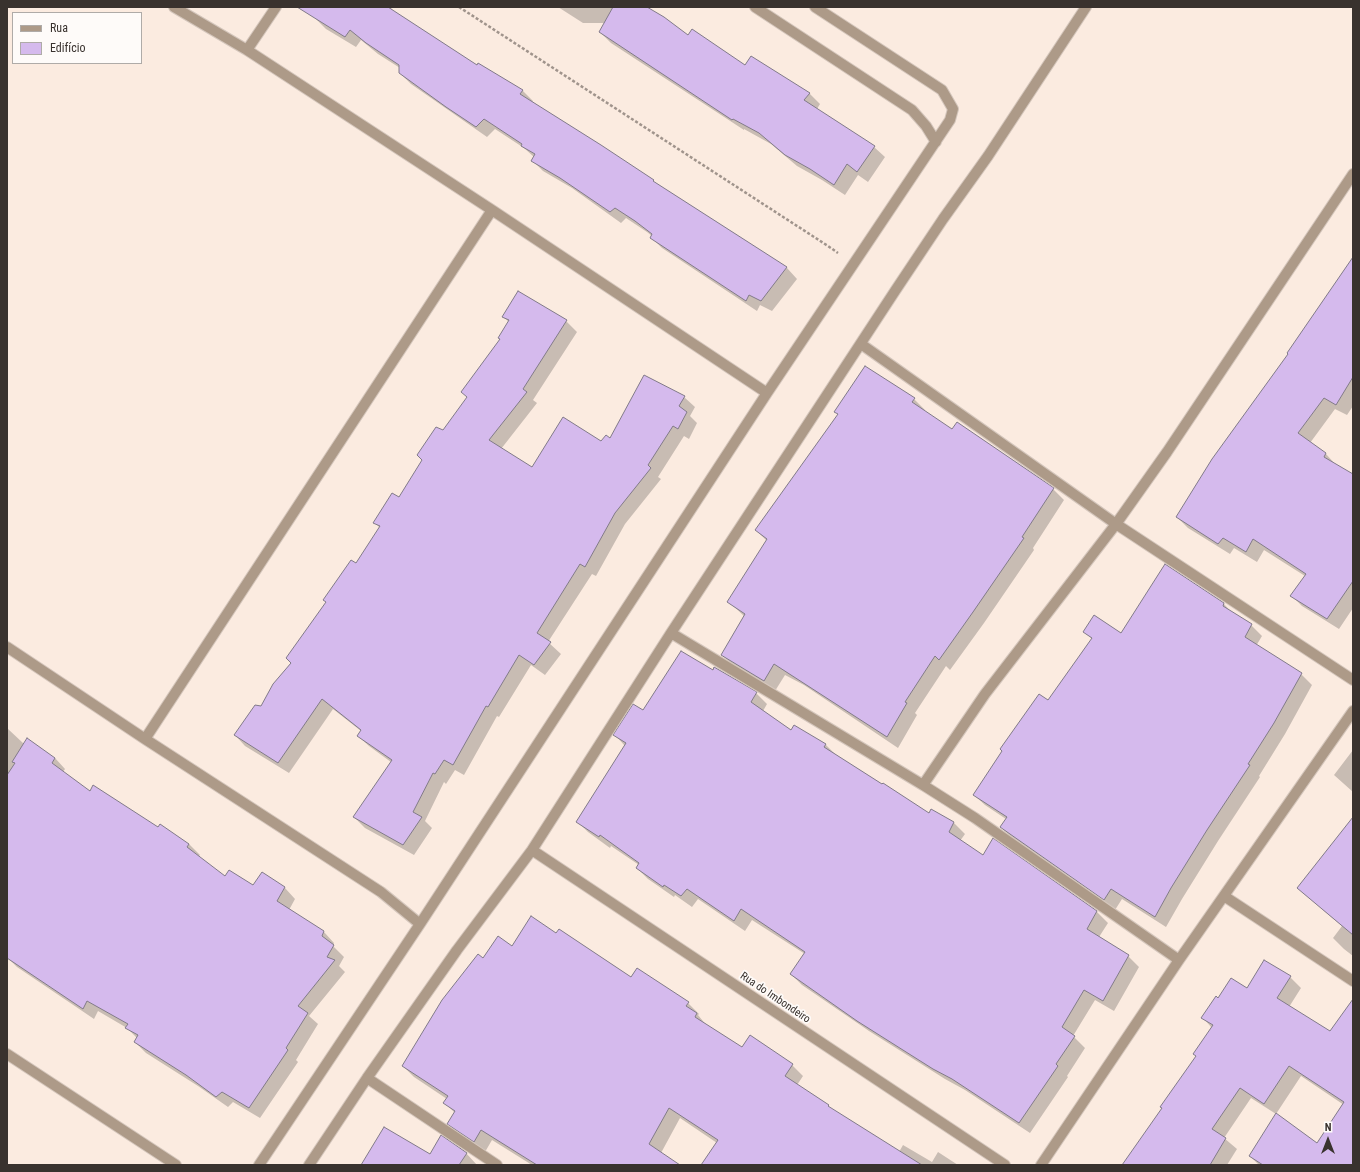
<!DOCTYPE html>
<html>
<head>
<meta charset="utf-8">
<style>
  body { margin:0 }
  #map { position:relative; width:1360px; height:1172px; overflow:hidden; background:#fbebe0; font-family:"Roboto Condensed",sans-serif }
  canvas { display:block }
  .frame { position:absolute; inset:0; border:8px solid #39322e; pointer-events:none }
  .legend { position:absolute; left:12px; top:12px; width:130px; height:52px; box-sizing:border-box; background:#fefbf9; border:1px solid #afaba8; margin:0; padding:5px 7px; list-style:none; font-size:12px; color:#39322e }
  .legend li { display:flex; align-items:center; gap:8px; height:20px }
  .legend b { width:20px; border:1px solid #afaba8 }
  .north { position:absolute; left:1308px; top:1120px; width:40px; height:40px; -webkit-text-stroke:3px #fefbf9; paint-order:stroke; rotate:0deg; font-size:11px; font-weight:700; line-height:16px; text-align:center; color:#39322e }
  .north::after { content:''; display:block; margin:auto; width:14px; height:18px; background:#39322e; clip-path:polygon(50% 0,100% 100%,50% 72%,0 100%) }
</style>
</head>
<body>
<div id="map">
<canvas width="1360" height="1172"></canvas>
<div class="frame"></div>
<ul class="legend">
<li><b style="height:5px;background:#ad9a88"></b>Rua</li>
<li><b style="height:11px;background:#d5baed"></b>Edifício</li>
</ul>
<div class="north">N</div>
</div>
<script>
const ctx = document.querySelector('canvas').getContext('2d');
ctx.lineJoin = 'round';
function fill(path, color) { ctx.fillStyle = color; ctx.fill(path, 'evenodd'); }
const shape = rows => new Path2D(rows.map(r => 'M' + r).join(''));
function stroke(path, color, width, dash) { ctx.strokeStyle = color; ctx.lineWidth = width; ctx.lineCap = dash ? 'butt' : 'round'; ctx.setLineDash(dash || []); ctx.stroke(path); }
function label(font, color, halo, rows, align = 'center') {
  ctx.font = font + ' "Roboto Condensed",sans-serif'; ctx.lineWidth = 3.5; ctx.setLineDash([]); ctx.textBaseline = 'middle'; ctx.strokeStyle = halo; ctx.fillStyle = color; for (const [text, x, y, turn = 0] of rows) {
    ctx.save(); ctx.translate(x, y); ctx.rotate((+turn || 0) * Math.PI / 180); ctx.textAlign = isNaN(turn) ? turn : align; if (halo) ctx.strokeText(text, 0, 0); ctx.fillText(text, 0, 0); ctx.restore();
  }
}
fill(shape([
  [322,7,390,7,396,14,477,66,522,90,533,101,532,103,787,268,797,279,772,311,760,305,757,311,662,248,651,237,652,236,647,232,626,218,621,223,572,188,543,171,532,160,534,157,524,148,495,129,487,137,411,84,400,73,400,68,378,54,361,40,356,47,326,29,315,18],
  [558,7,645,7,688,36,745,67,809,93,820,104,817,109,874,147,885,157,868,182,858,175,845,195,822,180,797,166,771,144,744,129,744,130,611,43,600,32,606,23,583,23],
  [1353,257,1353,406,1347,415,1335,409,1310,443,1326,454,1336,465,1353,475,1353,608,1339,629,1302,606,1292,596,1305,576,1264,550,1257,562,1234,548,1230,554,1188,528,1177,517,1289,354],
  [503,317,566,321,577,332,533,400,537,403,501,449,532,468,611,439,684,397,695,407,690,416,697,423,689,439,684,436,658,477,661,479,625,524,596,576,592,574,548,642,561,654,545,675,531,665,499,717,497,716,464,775,455,770,446,784,444,782,425,821,432,828,414,855,365,828,354,817,391,762,369,746,358,736,361,731,333,709,289,773,245,746,235,735,262,707,292,663,327,602,357,564,380,528,374,522,399,499,443,431,468,397,501,339,509,322],
  [914,399,925,410,924,411,952,430,1053,489,1064,500,1033,548,1034,550,984,623,950,670,946,666,915,713,917,715,898,748,804,685,785,675,775,691,733,666,722,655,744,616,729,602,767,541,756,530],
  [1224,604,1233,614,1251,625,1262,636,1256,646,1301,674,1312,685,1285,734,1259,776,1260,777,1218,841,1182,899,1166,927,1122,899,1115,910,1012,838,1001,827,1006,819,985,805,974,795,1048,701,1092,639,1084,632,1122,634],
  [713,671,756,693,767,704,763,711,791,731,825,744,836,755,929,814,931,810,954,823,965,834,960,841,983,856,993,840,1097,912,1108,923,1099,937,1128,956,1139,967,1114,1011,1095,1000,1073,1036,1085,1048,1067,1076,1068,1077,1030,1133,965,1090,945,1079,869,1031,802,985,791,974,805,954,752,920,745,931,698,899,692,907,675,895,674,897,648,879,637,868,639,865,611,846,610,848,588,832,577,821,625,746,615,735,643,711],
  [7,728,24,744,55,758,65,769,63,772,90,792,189,844,200,855,198,857,225,878,254,887,262,874,285,888,295,899,289,910,324,932,334,943,333,946,344,957,339,966,345,972,309,1016,318,1024,296,1060,298,1062,260,1118,233,1102,228,1107,198,1086,146,1053,135,1042,137,1038,127,1028,98,1011,94,1019,17,967,7,957],
  [1353,750,1353,792,1334,775],
  [1353,818,1353,956,1344,949,1333,938,1342,926,1309,898,1298,888],
  [557,934,631,979,688,1003,699,1014,698,1015,707,1026,742,1049,792,1065,803,1076,797,1085,828,1106,835,1112,899,1152,903,1145,932,1162,938,1152,958,1165,702,1165,717,1143,680,1118,661,1153,678,1165,532,1165,492,1140,485,1152,459,1135,448,1124,455,1113,445,1103,447,1099,414,1077,403,1066,484,959,512,948],
  [1290,977,1301,988,1289,1007,1332,1033,1353,1005,1353,1165,1259,1165,1250,1156,1276,1114,1251,1098,1224,1138,1237,1149,1227,1165,1124,1165,1197,1057,1212,1028,1203,1018,1218,999],
  [1301,1076,1344,1105,1317,1144,1276,1114],
  [466,1153,477,1165,362,1165,430,1155]
]), '#0003');
const building = shape([
  [297,7,388,7,477,65,478,63,523,90,520,94,601,145,654,180,653,181,787,267,761,301,749,295,746,301,650,238,652,234,635,221,615,208,610,212,560,178,531,161,535,154,521,146,522,144,484,119,476,127,446,107,399,73,399,65,366,43,350,30,345,37,297,7],
  [613,7,647,7,664,17,688,35,692,29,745,65,751,56,810,93,804,100,875,146,857,172,847,164,834,185,810,169,785,155,759,133,733,119,732,120,599,32,613,7],
  [1353,257,1353,377,1336,405,1324,398,1298,433,1326,453,1324,457,1353,474,1353,581,1327,619,1290,596,1306,574,1253,539,1246,552,1223,538,1218,544,1176,517,1212,459,1288,354,1287,353,1353,257],
  [518,291,567,320,523,389,527,392,489,440,532,467,563,417,601,441,606,435,610,438,644,375,685,396,679,406,687,412,678,429,673,426,648,465,651,468,615,513,585,567,580,564,537,633,551,642,534,665,519,655,488,707,486,706,453,765,444,760,435,774,433,773,413,812,422,817,403,845,353,817,392,760,357,736,361,730,322,699,278,763,234,735,255,705,261,706,273,684,291,663,286,658,326,602,323,600,351,560,356,563,380,526,373,523,392,493,399,497,422,460,417,455,436,427,443,430,467,397,461,392,500,339,498,338,509,320,502,317,518,291],
  [865,366,915,398,912,402,952,429,957,422,1054,488,1022,537,1024,538,973,612,939,660,935,656,905,702,907,703,887,737,791,675,774,664,764,681,721,655,745,614,727,602,767,539,755,530,838,414,834,412,865,366],
  [1165,564,1224,603,1223,606,1252,624,1245,637,1302,673,1274,723,1248,764,1250,765,1207,830,1171,888,1155,917,1111,889,1104,900,1000,827,1007,817,973,795,1002,751,1000,749,1039,694,1048,700,1092,638,1083,632,1094,615,1121,633,1165,564],
  [681,651,713,670,714,667,757,692,751,702,791,730,794,725,826,744,824,747,882,784,883,783,929,813,931,809,954,822,949,832,983,855,993,838,1097,911,1087,929,1129,955,1103,1001,1084,990,1062,1027,1075,1036,1056,1064,1058,1066,1019,1123,952,1079,933,1069,857,1021,790,974,805,952,741,909,734,921,687,889,681,896,664,885,663,887,636,868,639,863,600,835,599,837,576,822,626,743,613,735,633,704,643,710,681,651],
  [27,738,55,758,52,763,90,791,93,785,158,827,160,824,189,844,187,847,225,876,229,870,253,885,262,872,285,887,277,901,324,931,322,936,334,945,327,957,335,960,298,1006,308,1013,286,1048,288,1050,249,1108,222,1092,216,1097,186,1075,134,1042,138,1035,125,1028,128,1024,87,1001,83,1009,7,958,7,775,15,763,12,762,27,738],
  [1353,817,1353,935,1297,888,1353,817],
  [531,916,556,933,559,929,631,977,637,968,689,1002,686,1006,697,1013,695,1017,742,1047,750,1035,793,1064,785,1076,829,1105,828,1106,922,1165,701,1165,718,1140,669,1108,649,1144,680,1165,537,1165,481,1130,474,1142,447,1124,455,1111,443,1103,448,1096,402,1066,442,1000,478,954,483,958,498,936,512,946,531,916],
  [1264,960,1291,976,1277,998,1330,1031,1353,999,1353,1165,1263,1165,1249,1156,1276,1113,1317,1143,1344,1102,1289,1066,1264,1104,1240,1088,1212,1129,1226,1138,1210,1165,1122,1165,1162,1108,1160,1107,1196,1056,1193,1054,1213,1025,1201,1018,1216,996,1218,998,1231,978,1247,988,1264,960],
  [384,1127,430,1154,441,1135,467,1153,459,1165,361,1165,384,1127]
]);
fill(building, '#d5baed');
stroke(building, '#817a88', 1);
const minor = shape([
  [174,7,247,50,492,210,767,393],
  [755,7,912,110,926,126,936,142],
  [247,50,276,7],
  [861,344,1116,524,1353,680],
  [671,633,923,785],
  [7,647,145,739,381,892,420,924],
  [145,739,492,210],
  [532,850,1005,1165],
  [1224,896,1353,981],
  [1179,960,975,818,923,785,985,694,1116,524,1167,452,1353,174],
  [7,1054,176,1165],
  [367,1078,497,1165],
  [259,1165,420,924,767,393,950,120,953,109,942,90,815,7],
  [309,1165,367,1078,457,950,532,850,671,633,895,291,943,219,988,156,1086,7],
  [1041,1165,1179,960,1353,711]
]);
stroke(minor, '#d4c6bc', 12);
stroke(shape([
  [459,7,828,246,838,253]
]), '#a0948c', 2.5, [3, 2]);
stroke(minor, '#ad9a88', 10);
label('11px', '#39322e', '#fefbf9', [
  ["Rua do Imbondeiro",775,998,34]
]);
</script>
</body>
</html>
